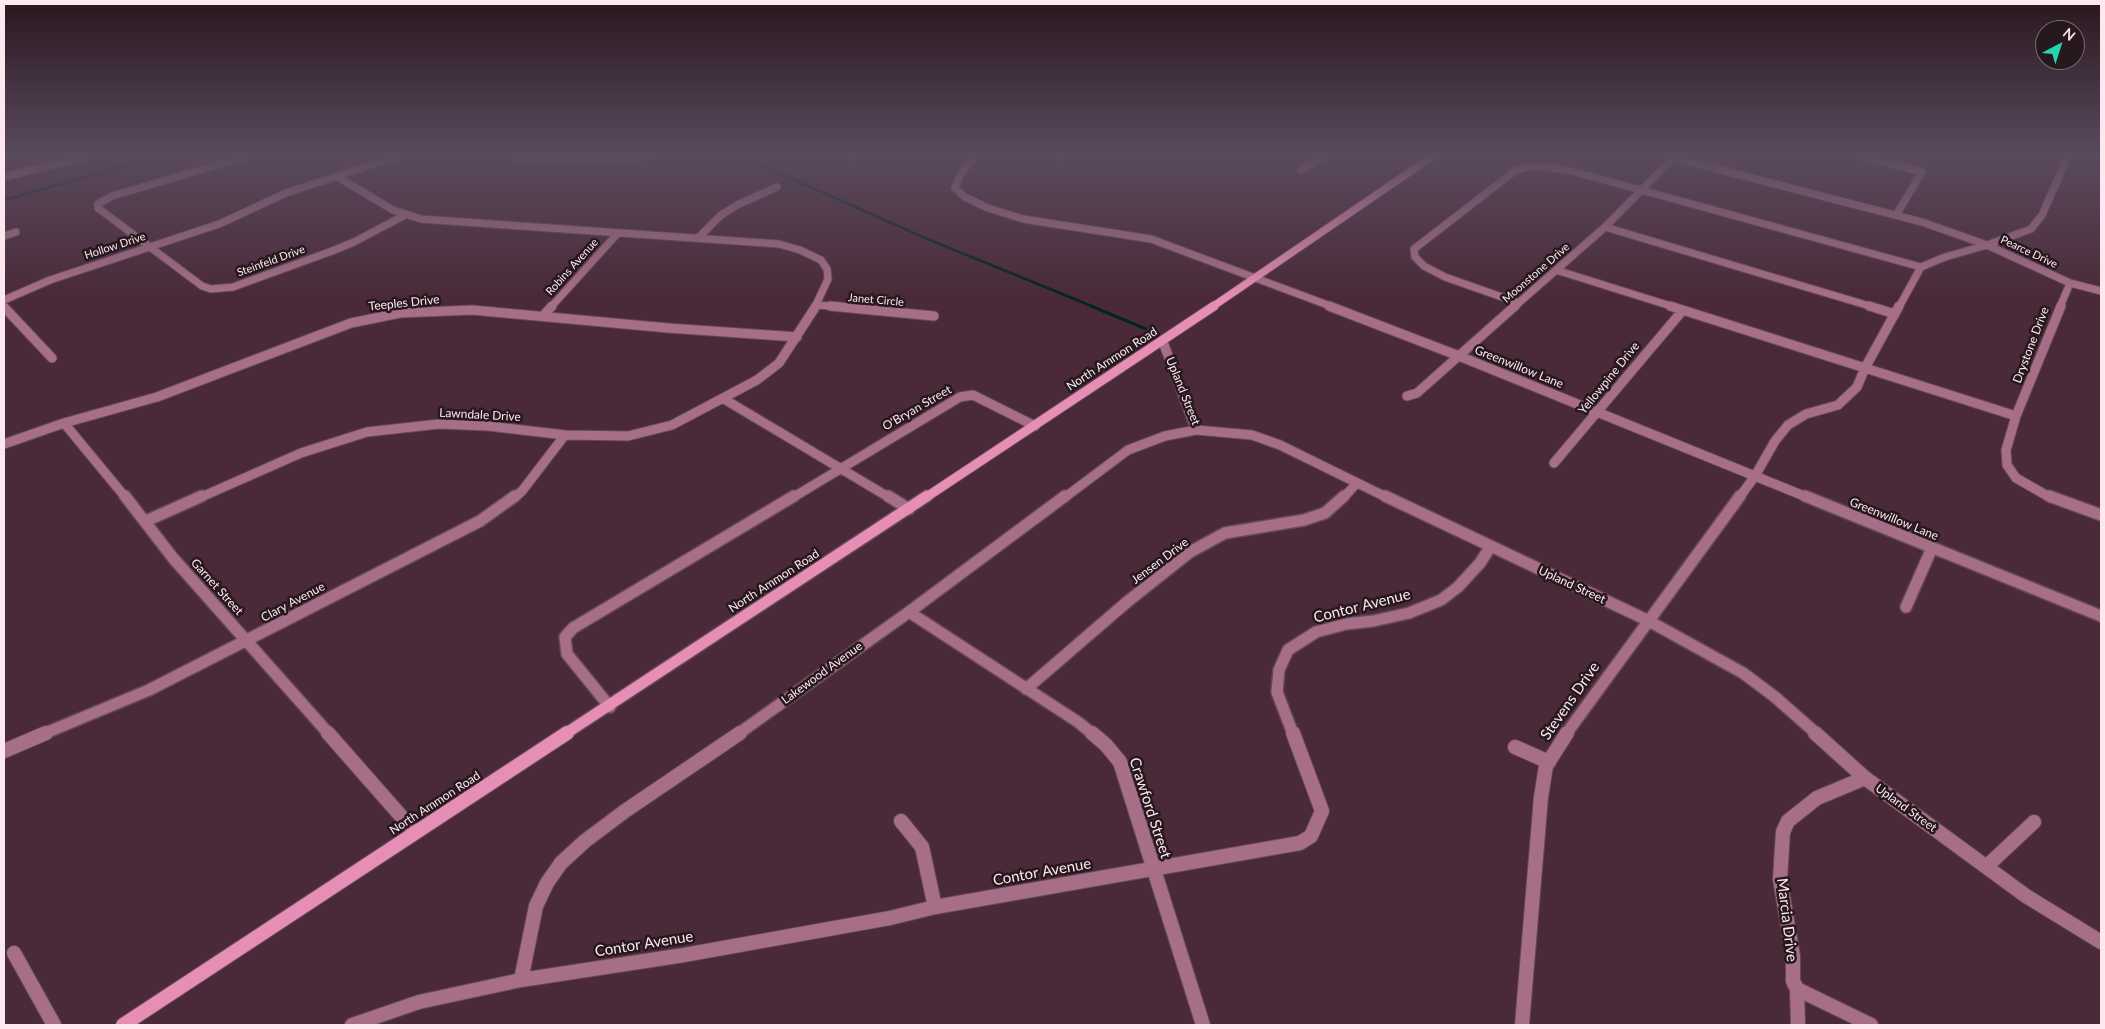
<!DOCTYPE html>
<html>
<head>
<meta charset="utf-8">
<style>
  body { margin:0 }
  #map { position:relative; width:2105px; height:1029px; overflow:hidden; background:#4a2a38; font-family:Lato,sans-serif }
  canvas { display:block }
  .frame { position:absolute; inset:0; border:5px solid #fee8f0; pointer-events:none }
  .north { position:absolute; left:2035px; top:20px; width:50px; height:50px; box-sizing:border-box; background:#27181e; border:1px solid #7d6b72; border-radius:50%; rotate:40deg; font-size:14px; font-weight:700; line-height:20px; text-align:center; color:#fee8f0 }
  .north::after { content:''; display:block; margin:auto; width:18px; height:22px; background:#25d5ae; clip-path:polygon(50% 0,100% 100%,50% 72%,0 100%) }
</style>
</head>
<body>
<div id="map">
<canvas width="2105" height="1029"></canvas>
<div class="frame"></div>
<div class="north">N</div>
</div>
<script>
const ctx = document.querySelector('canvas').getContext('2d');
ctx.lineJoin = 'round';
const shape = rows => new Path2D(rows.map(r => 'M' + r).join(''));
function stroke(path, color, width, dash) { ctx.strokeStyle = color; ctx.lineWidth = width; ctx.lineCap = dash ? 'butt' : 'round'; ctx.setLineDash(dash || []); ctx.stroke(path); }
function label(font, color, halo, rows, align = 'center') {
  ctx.font = font + ' Lato,sans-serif'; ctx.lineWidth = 5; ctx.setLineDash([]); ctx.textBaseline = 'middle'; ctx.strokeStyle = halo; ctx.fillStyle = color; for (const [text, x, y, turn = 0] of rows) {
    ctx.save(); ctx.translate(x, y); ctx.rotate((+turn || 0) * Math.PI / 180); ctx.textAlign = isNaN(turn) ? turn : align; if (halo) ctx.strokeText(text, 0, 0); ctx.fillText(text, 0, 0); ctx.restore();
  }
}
stroke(shape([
  [736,154,925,238,1094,307],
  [4,200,168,154]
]), '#02261d', 2.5);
stroke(shape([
  [1091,306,1146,329]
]), '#02261d', 3);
const streetFar3 = shape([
  [254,154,112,196,98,204,98,208,202,286,211,289,233,287,332,251,354,242,405,215],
  [507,154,521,158,617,159,668,154],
  [976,154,960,175,955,188,965,197,988,208,1023,219,1151,239,1333,307],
  [1045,154,1061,156,1069,154],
  [1659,154,1922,222,1987,245,2070,283,2101,291],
  [1852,154,1922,172,1896,215],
  [851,157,855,154],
  [1301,170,1327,154],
  [336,176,393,210,421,219,779,244,800,250,821,260,827,269,828,279,815,307],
  [4,177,95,154],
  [1605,227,1873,307],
  [4,236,16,232],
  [698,238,721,215,737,205,777,187],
  [1556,270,1674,307],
  [4,300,50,280,219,224,286,193,404,154],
  [1519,303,1445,277,1424,266,1415,257,1414,249,1516,170,1527,167,1547,167,1572,171,1921,267],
  [817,305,844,307],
  [551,307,618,233],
  [1514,307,1605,227,1673,158],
  [1899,307,1921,267,1945,257,1987,245,2031,229,2042,215,2069,154],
  [2060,307,2070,283]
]);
const streetFar2 = shape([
  [830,306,934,316],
  [1329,306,1459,356,1809,498],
  [1670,306,2016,416],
  [1869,306,1895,314],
  [4,307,52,358],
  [543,316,552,306],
  [1163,342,1196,430],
  [1407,396,1417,393,1515,306],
  [724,399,890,498],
  [64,423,126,498],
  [4,444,64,423,157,397,351,323,400,313,472,310,668,328,797,337],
  [1554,463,1683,310],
  [199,498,301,453,367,432,439,424,488,426,565,435,628,436,672,425,757,380,779,363,816,306],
  [514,498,522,491,565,435],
  [792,498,960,397,973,395,1035,426],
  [1064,498,1128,450,1165,436,1196,430,1252,435,1280,445,1388,498],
  [1343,498,1357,483],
  [1739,498,1755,476,1775,441,1788,425,1806,414,1838,405,1857,387,1865,368,1899,306],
  [2051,498,2016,478,2007,465,2006,450,2016,416,2061,306]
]);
const streetFar1 = shape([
  [125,496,173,558,329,734],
  [888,496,909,509],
  [1385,496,1647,620,1743,673,1775,697,1817,734],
  [1805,496,2101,616],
  [2049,496,2101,515],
  [146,521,202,496],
  [1906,607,1932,548],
  [909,612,1078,722,1093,734],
  [1026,689,1127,602,1190,552,1225,533,1304,520,1325,513,1344,496],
  [610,707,567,654,565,637,573,628,794,496],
  [43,734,149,690,480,521,515,496],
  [738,734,909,612,1065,496],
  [1293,734,1277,692,1279,670,1288,650,1316,632,1346,624,1373,621,1409,613,1441,600,1458,587,1480,563,1491,546],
  [1566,734,1740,496]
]);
const street = shape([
  [328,733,415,832],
  [1092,733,1106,745,1120,762,1203,1025],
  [1815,733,1865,778,2026,896,2101,942],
  [1515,747,1549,762],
  [4,751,46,733],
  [1865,778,1817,798,1788,821,1783,832,1780,879,1793,956,1793,981,1797,989,1871,1025],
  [901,821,922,847,935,907],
  [1986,867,2034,822],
  [14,953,54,1025],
  [521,980,536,906,547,883,561,863,585,841,625,811,740,733],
  [1797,989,1798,1025],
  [352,1025,419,1002,521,980,684,955,890,918,935,907,1300,843,1311,836,1322,811,1293,733],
  [1522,1025,1541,797,1546,766,1567,733]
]);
const secondaryFar3 = shape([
  [1212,307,1436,154]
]);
const secondaryFar2 = shape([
  [925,498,1214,306]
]);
const secondaryFar1 = shape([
  [565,734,927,496]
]);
const secondary = shape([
  [123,1025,567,733]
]);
stroke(streetFar3, '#674855', 9);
stroke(streetFar2, '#674855', 11);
stroke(streetFar1, '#674855', 14);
stroke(street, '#674855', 16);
stroke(secondaryFar3, '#674855', 9);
stroke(secondaryFar2, '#674855', 11);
stroke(secondaryFar1, '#674855', 14);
stroke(secondary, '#674855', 16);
stroke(streetFar3, '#a76f87', 7);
stroke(streetFar2, '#a76f87', 9);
stroke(streetFar1, '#a76f87', 11);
stroke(street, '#a76f87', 14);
stroke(secondaryFar3, '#e68eb5', 7);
stroke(secondaryFar2, '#e68eb5', 9);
stroke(secondaryFar1, '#e68eb5', 11);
stroke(secondary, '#e68eb5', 14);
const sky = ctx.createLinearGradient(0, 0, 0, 298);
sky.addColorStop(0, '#29171f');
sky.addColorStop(0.52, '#5a4a5e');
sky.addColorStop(1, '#5a4a5e00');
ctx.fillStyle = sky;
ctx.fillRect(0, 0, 2105, 298);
label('11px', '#fee8f0', '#27181e', [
  ["Hollow Drive",115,246,-18],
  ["Pearce Drive",2029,252,25],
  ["Steinfeld Drive",271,261,-20],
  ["Robins Avenue",572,267,-48],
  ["Moonstone Drive",1536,273,-41],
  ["Janet Circle",876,300,5]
]);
label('12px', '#fee8f0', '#27181e', [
  ["Teeples Drive",404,303,-6],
  ["Drystone Drive",2031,345,-69],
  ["North Ammon Road",1112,359,-33],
  ["Greenwillow Lane",1519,367,22],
  ["Yellowpine Drive",1609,378,-51],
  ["Upland Street",1183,391,68],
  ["O'Bryan Street",917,408,-30],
  ["Lawndale Drive",480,415,3],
  ["Greenwillow Lane",1894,519,22],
  ["Jensen Drive",1160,561,-37],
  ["North Ammon Road",774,581,-33],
  ["Upland Street",1572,585,25],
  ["Garnet Street",217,587,48],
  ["Clary Avenue",293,602,-28],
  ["Lakewood Avenue",822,673,-36],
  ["North Ammon Road",435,803,-33],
  ["Upland Street",1906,808,36]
]);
label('15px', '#fee8f0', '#27181e', [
  ["Contor Avenue",1362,606,-14],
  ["Stevens Drive",1570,701,-55],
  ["Crawford Street",1150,808,72],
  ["Contor Avenue",1042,872,-10],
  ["Marcia Drive",1787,920,83],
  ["Contor Avenue",644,944,-9]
]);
</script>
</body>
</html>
